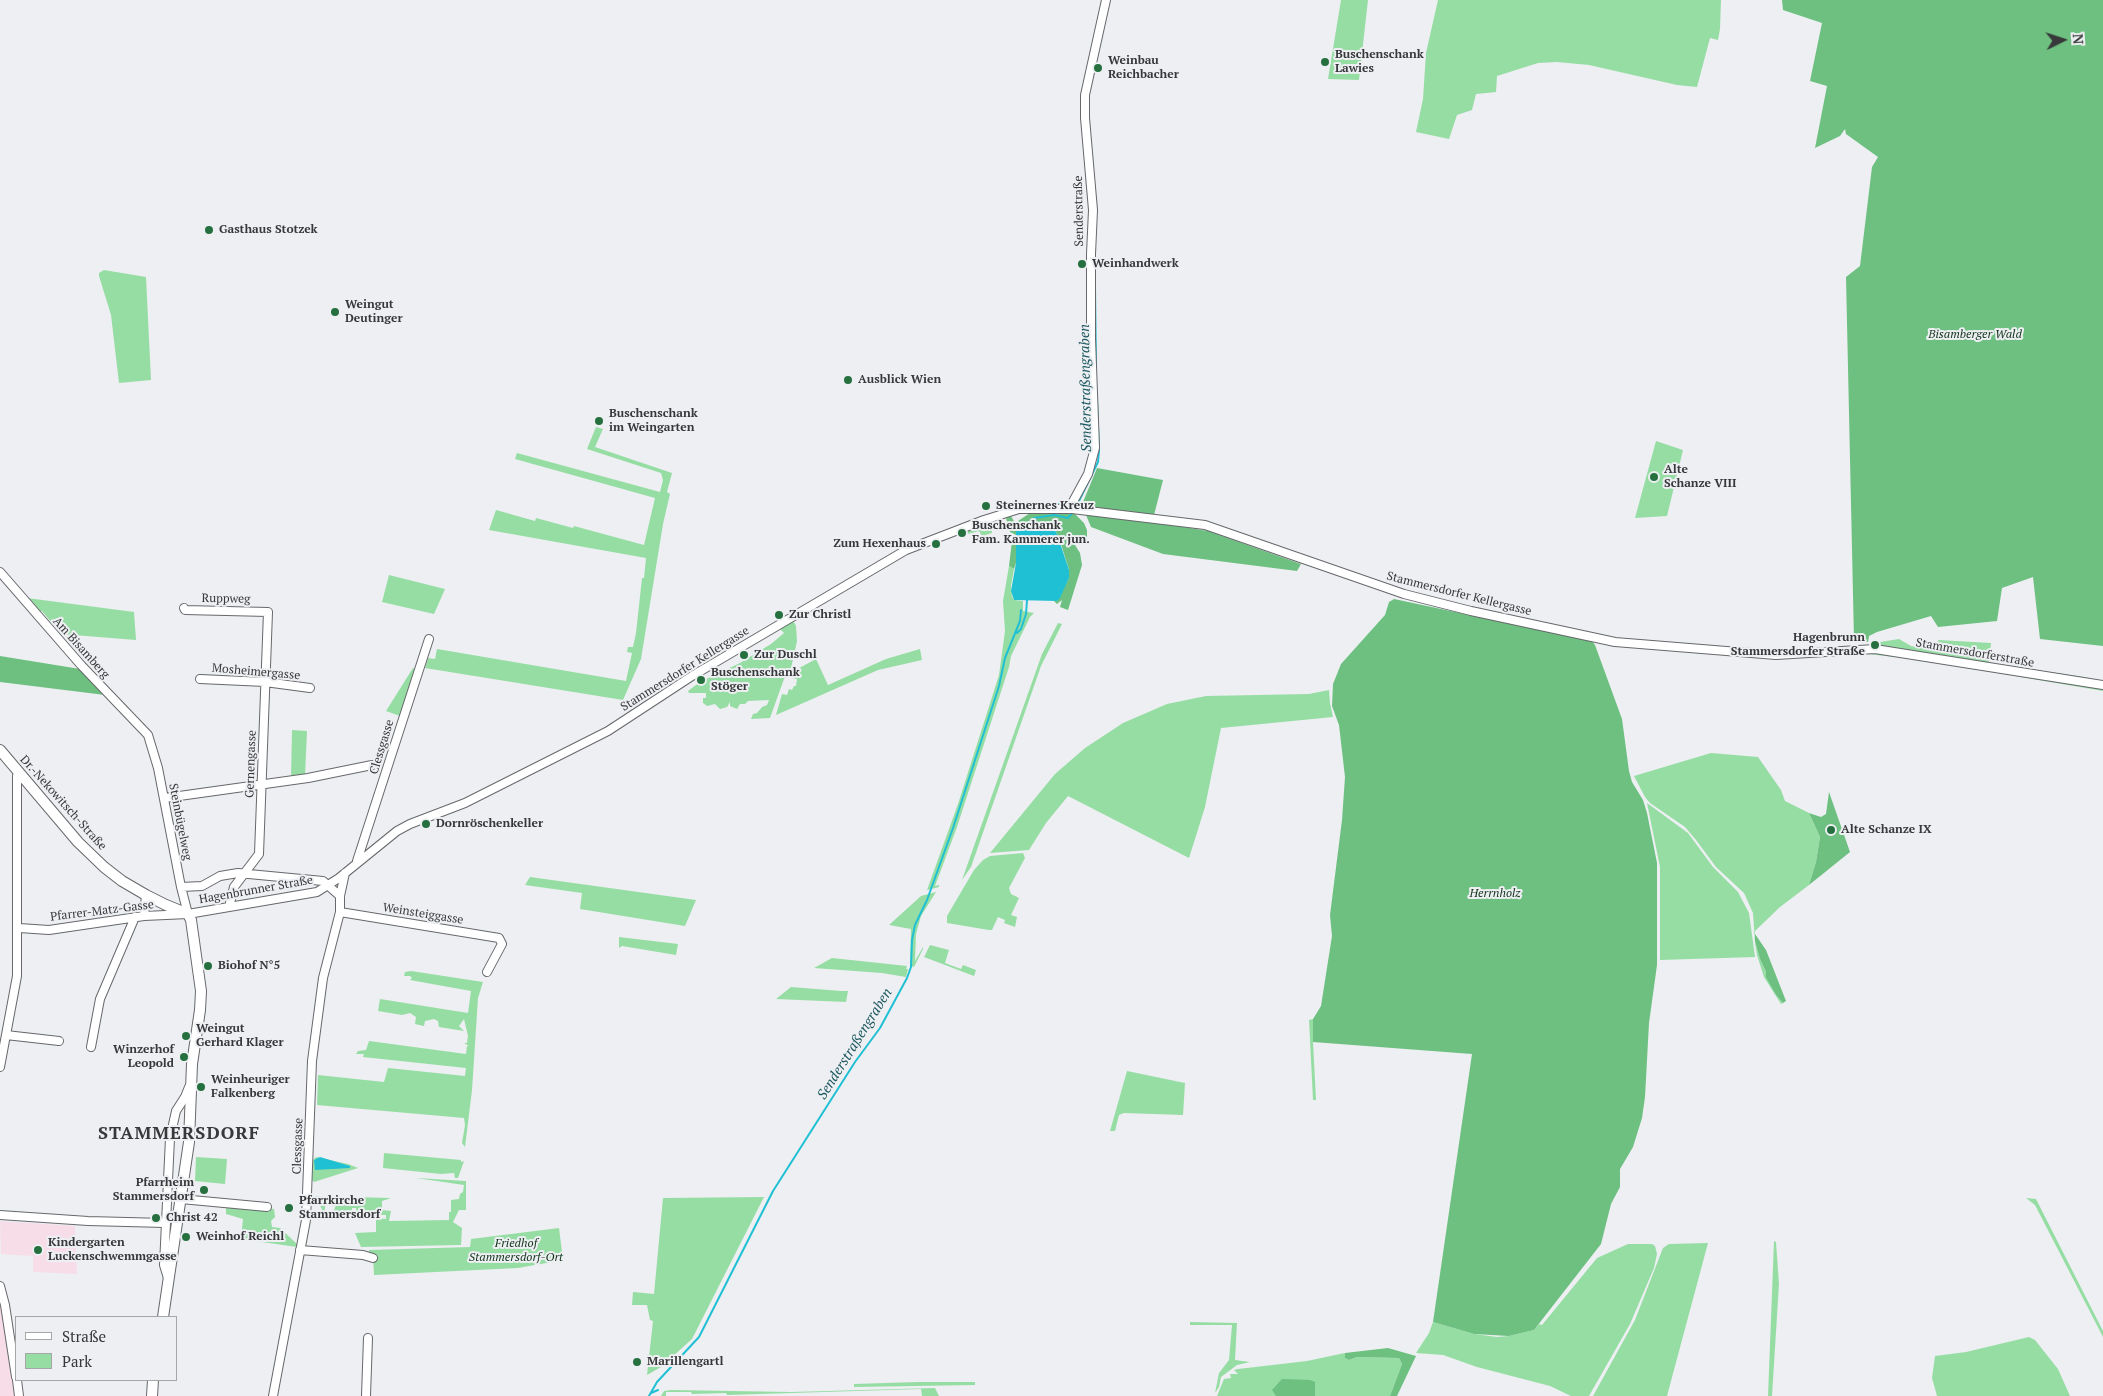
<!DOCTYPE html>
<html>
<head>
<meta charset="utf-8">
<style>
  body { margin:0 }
  #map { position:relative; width:2103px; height:1396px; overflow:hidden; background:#edeff2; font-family:"PT Serif",serif }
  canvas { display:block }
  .legend { position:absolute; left:15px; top:1316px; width:162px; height:65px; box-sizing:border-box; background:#edeff2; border:1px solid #a4a6a8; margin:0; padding:6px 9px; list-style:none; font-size:15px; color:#373839 }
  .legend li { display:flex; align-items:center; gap:10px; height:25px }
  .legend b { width:25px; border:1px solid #a4a6a8 }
  .north { position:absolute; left:2038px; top:15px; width:50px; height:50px; -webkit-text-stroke:4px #edeff2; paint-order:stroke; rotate:86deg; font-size:14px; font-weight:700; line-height:20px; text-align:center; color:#373839 }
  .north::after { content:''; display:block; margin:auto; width:18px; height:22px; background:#373839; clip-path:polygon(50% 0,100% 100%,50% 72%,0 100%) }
</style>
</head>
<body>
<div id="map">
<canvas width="2103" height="1396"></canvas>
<ul class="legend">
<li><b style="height:6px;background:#fff"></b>Straße</li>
<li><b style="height:14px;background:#96dda4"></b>Park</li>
</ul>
<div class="north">N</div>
</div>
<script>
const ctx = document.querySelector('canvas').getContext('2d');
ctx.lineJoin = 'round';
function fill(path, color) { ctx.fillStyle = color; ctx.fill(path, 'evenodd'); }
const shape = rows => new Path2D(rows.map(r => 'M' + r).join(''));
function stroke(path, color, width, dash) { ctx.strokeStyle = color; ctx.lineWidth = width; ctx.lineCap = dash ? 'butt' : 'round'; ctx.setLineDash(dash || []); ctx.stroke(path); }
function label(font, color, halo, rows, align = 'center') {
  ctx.font = font + ' "PT Serif",serif'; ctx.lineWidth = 4; ctx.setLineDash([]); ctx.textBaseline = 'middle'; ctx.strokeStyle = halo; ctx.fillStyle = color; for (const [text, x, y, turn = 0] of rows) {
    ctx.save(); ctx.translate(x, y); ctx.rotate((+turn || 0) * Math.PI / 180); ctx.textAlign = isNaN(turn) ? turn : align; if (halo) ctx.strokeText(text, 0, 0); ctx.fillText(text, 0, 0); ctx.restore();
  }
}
fill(shape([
  [0,1221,75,1226,77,1274,33,1272,33,1256,1,1254],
  [0,1301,10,1366,17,1396,0,1396]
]), '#f6dde8');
fill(shape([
  [1341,0,1368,0,1359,80,1328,79],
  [1438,0,1721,0,1720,29,1718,40,1710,38,1697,87,1677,85,1589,65,1557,62,1538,63,1497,76,1496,92,1476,94,1472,110,1457,115,1449,139,1416,132,1423,99,1426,53],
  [104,270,146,277,151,380,119,383,111,315,99,276,99,273],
  [596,427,603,429,595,447,672,473,667,492,670,494,663,524,641,659,623,700,425,668,428,658,435,659,437,649,626,681,632,653,627,652,628,647,633,647,636,633,642,578,644,578,646,558,489,530,496,510,535,521,536,518,573,528,574,526,644,545,655,498,515,459,517,453,660,492,663,480,661,473,587,449],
  [1656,441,1683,450,1667,516,1635,518],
  [1001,517,1005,528,1002,529,999,524,991,526,992,533,982,536,979,531,964,535,963,532],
  [1009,566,1014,569,1011,586,1012,596,1014,600,1023,601,1023,611,1034,613,1030,617,1011,656,1009,667,957,827,935,886,939,885,939,887,927,890,958,804,999,675,1005,631,1003,601],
  [389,575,445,589,434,614,382,602],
  [27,598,134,612,136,640,61,634,42,611,39,612],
  [793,620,796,626,797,641,790,673,816,659,828,685,886,659,920,649,922,660,878,670,776,715,782,694,787,695,789,689,792,690,794,686,796,686,797,679,788,677,788,674,784,679,770,718,751,719,753,714,757,713,762,707,767,705,769,700,748,701,745,704,740,704,737,709,730,706,730,702,727,707,720,709,715,704,707,706,703,703,703,698,706,698,706,693,689,693,688,691,700,682,740,663,771,644,784,633,780,629,783,625],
  [1058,623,1062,624,1041,666,971,867,962,880,1042,654],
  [1899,639,1911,646,1927,649,1940,649,1938,640,1991,643,1989,663,2084,677,2103,681,2103,683,1877,647,1874,643],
  [1868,651,2103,688,2103,691,1921,660,1859,653],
  [413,668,415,669,400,716,386,711],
  [1329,690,1330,703,1333,717,1221,728,1205,807,1189,858,1068,796,1046,823,1029,850,990,853,1055,774,1085,748,1123,723,1167,704,1206,696,1309,694],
  [292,730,307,731,305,776,291,778],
  [1711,753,1758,757,1781,790,1785,801,1809,813,1820,837,1816,862,1809,885,1780,907,1755,931,1755,941,1760,959,1776,995,1783,1003,1781,1004,1764,977,1757,955,1755,943,1753,913,1744,893,1716,867,1696,840,1685,827,1650,803,1645,797,1634,776],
  [1647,803,1688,833,1713,867,1738,892,1749,913,1755,957,1660,960,1660,867],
  [1023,853,1025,858,1009,888,1011,894,1019,898,1011,915,1017,917,1015,927,1004,923,1005,920,998,917,992,930,989,930,947,923,947,916,974,870,983,860,990,856],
  [530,877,696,900,685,926,580,909,582,893,525,885],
  [936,892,921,916,916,934,915,961,923,947,923,949,914,967,910,966,911,929,889,925,921,896],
  [619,937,678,944,676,955,622,946,619,948],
  [930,945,949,950,945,963,961,969,963,965,976,970,974,976,924,957],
  [832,958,907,966,906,969,908,969,906,977,882,973,814,968],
  [411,971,483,982,478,998,472,1090,465,1147,462,1143,465,1125,464,1118,317,1105,318,1075,384,1082,388,1068,465,1076,466,1068,363,1057,364,1054,356,1054,358,1051,366,1050,369,1041,466,1054,467,1046,469,1046,464,1043,467,1043,468,1036,464,1019,459,1026,464,1031,439,1027,438,1021,434,1019,425,1021,424,1026,415,1024,416,1017,410,1013,402,1015,378,1011,380,999,468,1013,471,991,410,980,412,978,410,976,404,976,405,972],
  [791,987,841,991,848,991,846,1002,776,999],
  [1313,1019,1313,1042,1316,1100,1313,1100,1309,1020],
  [1127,1071,1185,1083,1183,1115,1124,1113,1119,1115,1115,1131,1110,1131],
  [384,1153,461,1160,461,1162,464,1161,458,1178,455,1178,454,1173,441,1174,383,1168],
  [196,1157,227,1159,225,1184,195,1181],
  [316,1157,348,1164,358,1168,314,1182,312,1180,313,1160],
  [416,1178,466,1181,466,1210,459,1210,453,1222,462,1228,461,1245,361,1247,355,1233,376,1232,376,1218,386,1219,386,1215,357,1215,356,1208,352,1208,352,1211,356,1214,333,1214,337,1201,326,1201,324,1214,319,1203,312,1196,391,1198,382,1201,382,1210,391,1211,389,1221,449,1220,449,1212,451,1212,451,1200,459,1199,460,1194,463,1192,464,1185],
  [764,1197,692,1339,661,1367,647,1375,653,1321,650,1320,647,1305,632,1305,633,1292,654,1294,663,1198],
  [2026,1198,2036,1199,2103,1331,2103,1337,2035,1205],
  [226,1205,274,1209,275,1217,271,1221,272,1227,280,1228,297,1244,297,1247,241,1239,243,1219,226,1214],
  [559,1228,563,1260,518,1268,374,1275,373,1257,369,1254,369,1250,470,1247,471,1239],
  [1774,1241,1776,1242,1779,1284,1772,1396,1768,1396],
  [1708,1243,1667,1396,1593,1396,1635,1320,1663,1248,1669,1244],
  [1628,1244,1652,1244,1655,1246,1657,1254,1654,1268,1630,1324,1589,1396,1571,1396,1550,1386,1477,1367,1443,1355,1416,1353,1429,1333,1433,1322,1474,1334,1497,1337,1509,1336,1534,1330,1539,1324,1542,1325,1597,1258],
  [1190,1322,1237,1323,1235,1360,1250,1362,1237,1365,1221,1377,1219,1387,1215,1393,1219,1373,1229,1360,1232,1325,1190,1325],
  [2029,1337,2035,1340,2058,1369,2070,1396,1937,1396,1932,1378,1935,1356,1966,1352],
  [1345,1353,1345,1358,1349,1360,1357,1357,1399,1358,1402,1364,1390,1396,1217,1396,1224,1379,1231,1378,1230,1374,1238,1374,1234,1370,1238,1369,1307,1361],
  [918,1382,975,1382,975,1385,854,1387,854,1384],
  [935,1388,939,1396,922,1396,921,1389,727,1395,726,1393,692,1394,691,1392,666,1392,666,1396,661,1396,664,1391,671,1390,791,1392]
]), '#96dda4');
fill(shape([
  [2103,0,2103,646,2040,639,2033,577,2002,588,1997,621,1938,627,1931,616,1877,632,1869,636,1868,642,1854,640,1846,277,1860,266,1872,167,1878,157,1846,134,1845,129,1840,136,1815,148,1827,86,1810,81,1822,23,1783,10,1782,0],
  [1097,468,1163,480,1154,515,1081,507],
  [1030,513,1075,514,1084,523,1087,530,1087,541,1084,543,1078,542,1075,545,1080,553,1082,565,1068,610,1060,607,1062,600,1057,604,1054,601,1057,601,1069,578,1069,570,1060,541,1052,523,1043,522,1022,524,1016,529,1016,563,1014,569,1009,566,1012,541,1016,535,1010,532,1006,518,1011,516,1015,523],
  [1086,515,1172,525,1208,531,1301,564,1297,571,1163,554,1091,527],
  [1394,599,1592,641,1595,645,1622,719,1629,771,1632,782,1643,800,1647,813,1657,863,1657,965,1649,1023,1645,1097,1642,1118,1633,1147,1620,1169,1620,1187,1611,1204,1601,1244,1534,1330,1509,1336,1474,1334,1433,1322,1472,1054,1313,1042,1313,1019,1321,1006,1332,936,1330,915,1342,820,1345,777,1339,725,1332,706,1333,684,1341,664,1385,615,1389,602],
  [0,656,80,669,105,695,0,682],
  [1829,792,1850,852,1809,885,1816,862,1820,837,1809,813,1821,817,1826,814],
  [1755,934,1766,950,1786,1001,1783,1003,1776,995,1766,977,1766,972,1760,959,1755,941],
  [1388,1348,1416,1356,1397,1396,1390,1396,1402,1364,1399,1358,1357,1357,1349,1360,1345,1358,1345,1353],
  [1282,1379,1310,1380,1315,1382,1315,1396,1276,1396,1272,1390]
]), '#6dc080');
fill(shape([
  [1043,522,1051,523,1057,534,1069,570,1069,578,1060,598,1057,601,1014,600,1011,591,1016,563,1016,529,1022,524],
  [320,1157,350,1166,350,1168,315,1170,314,1160]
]), '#20c0d4');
stroke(shape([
  [1095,287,1096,368],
  [1037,504,1064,504],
  [1076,507,1098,462,1099,451,1097,400],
  [1033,524,1034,518,1054,515,1068,518,1074,511],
  [1017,633,1021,629,1026,614,1027,600],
  [651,1393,658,1390],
  [649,1396,657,1382,699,1337,773,1191,855,1062,880,1028,907,978,911,967,912,940,915,925,927,900,953,828,999,686,1005,658,1020,621,1021,610]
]), '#20c0d4', 2);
const minor = shape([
  [1069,509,1088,474,1095,448,1091,339,1091,254,1093,210,1085,118,1085,95,1106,0],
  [0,572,81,665,148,735,158,768,181,887,188,914],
  [184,608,185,610,268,612,259,854,234,887,229,907],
  [200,679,265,682,310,688],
  [165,798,308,778,372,765],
  [357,861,429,639],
  [181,887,202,886,220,876,238,873,323,881,340,896],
  [340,912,499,938,502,944,487,972],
  [144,916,146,895],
  [19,928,49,930,144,916,188,914,317,892,339,878,397,831,410,824,465,803,608,731,692,676,906,550,984,520,1019,509,1072,509,1205,525,1404,594,1471,611,1615,642,1776,655,1875,649,2103,685],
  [6,1035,59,1041],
  [91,1047,100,999,135,917],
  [0,1067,17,976,17,776,19,773],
  [181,1199,267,1207],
  [0,1215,88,1221,165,1223],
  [300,1250,363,1255,373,1258],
  [168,1278,164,1265,170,1138,176,1111,185,1097,189,1087],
  [0,1286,5,1305,16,1377],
  [17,1380,19,1396],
  [273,1396,306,1220,312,1061,323,978,340,912,340,896,345,873],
  [366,1396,368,1338]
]);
const major = shape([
  [0,750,78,842,104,867,122,881,146,895,166,905,188,914,191,920,201,991,200,1010,192,1064,189,1142,163,1317],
  [152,1396,153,1380]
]);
stroke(minor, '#66686b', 10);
stroke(major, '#66686b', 12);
stroke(minor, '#fff', 8);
stroke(major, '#fff', 10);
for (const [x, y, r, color] of [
  [1325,62,5,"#25703e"],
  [1098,68,5,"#25703e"],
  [209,230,5,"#25703e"],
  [1082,264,5,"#25703e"],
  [335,312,5,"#25703e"],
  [848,380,5,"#25703e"],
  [599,421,5,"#25703e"],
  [1654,477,5,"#25703e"],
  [986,506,5,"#25703e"],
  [962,533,5,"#25703e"],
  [936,544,5,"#25703e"],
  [779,615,5,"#25703e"],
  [1875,645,5,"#25703e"],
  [744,655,5,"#25703e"],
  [701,680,5,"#25703e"],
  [426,824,5,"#25703e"],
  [1831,830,5,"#25703e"],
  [208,966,5,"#25703e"],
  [186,1036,5,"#25703e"],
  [184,1057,5,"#25703e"],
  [201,1087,5,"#25703e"],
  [204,1190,5,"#25703e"],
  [289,1208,5,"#25703e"],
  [156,1218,5,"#25703e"],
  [186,1237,5,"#25703e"],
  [38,1250,5,"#25703e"],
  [637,1362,5,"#25703e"]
]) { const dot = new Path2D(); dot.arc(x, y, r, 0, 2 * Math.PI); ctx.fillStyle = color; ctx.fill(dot); stroke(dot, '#edeff2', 2); }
label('bold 12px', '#373839', '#edeff2', [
  ["Buschenschank",1335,55],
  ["Lawies",1335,69],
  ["Weinbau",1108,61],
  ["Reichbacher",1108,75],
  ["Gasthaus Stotzek",219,230],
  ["Weinhandwerk",1092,264],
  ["Weingut",345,305],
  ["Deutinger",345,319],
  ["Ausblick Wien",858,380],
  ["Buschenschank",609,414],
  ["im Weingarten",609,428],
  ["Alte",1664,470],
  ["Schanze VIII",1664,484],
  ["Steinernes Kreuz",996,506],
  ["Buschenschank",972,526],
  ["Fam. Kammerer jun.",972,540],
  ["Zum Hexenhaus",926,544,"right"],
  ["Zur Christl",789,615],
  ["Hagenbrunn",1865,638,"right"],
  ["Stammersdorfer Straße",1865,652,"right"],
  ["Zur Duschl",754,655],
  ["Buschenschank",711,673],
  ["Stöger",711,687],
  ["Dornröschenkeller",436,824],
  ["Alte Schanze IX",1841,830],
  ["Biohof N°5",218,966],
  ["Weingut",196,1029],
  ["Gerhard Klager",196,1043],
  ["Winzerhof",174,1050,"right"],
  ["Leopold",174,1064,"right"],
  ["Weinheuriger",211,1080],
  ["Falkenberg",211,1094],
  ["Pfarrheim",194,1183,"right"],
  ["Stammersdorf",194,1197,"right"],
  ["Pfarrkirche",299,1201],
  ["Stammersdorf",299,1215],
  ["Christ 42",166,1218],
  ["Weinhof Reichl",196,1237],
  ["Kindergarten",48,1243],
  ["Luckenschwemmgasse",48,1257],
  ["Marillengartl",647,1362]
], 'left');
label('12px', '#373839', '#edeff2', [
  ["Senderstraße",1079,211,-91],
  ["Stammersdorfer Kellergasse",1459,594,14],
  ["Ruppweg",226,599,1],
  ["Am Bisamberg",81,648,48],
  ["Stammersdorferstraße",1975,653,10],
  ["Stammersdorfer Kellergasse",685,669,-32],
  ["Mosheimergasse",256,672,5],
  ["Clessgasse",382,747,-73],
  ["Gernengasse",251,764,-88],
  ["Dr.-Nekowitsch-Straße",63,803,48],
  ["Steinbügelweg",180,822,79],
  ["Hagenbrunner Straße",256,890,-10],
  ["Pfarrer-Matz-Gasse",102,911,-7],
  ["Weinsteiggasse",423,914,9],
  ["Clessgasse",298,1146,-88]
]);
label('italic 12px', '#103319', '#edeff2', [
  ["Bisamberger Wald",1975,335],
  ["Herrnholz",1495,894],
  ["Friedhof",516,1244],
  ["Stammersdorf-Ort",516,1258]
]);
label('italic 14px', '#1b575f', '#edeff2', [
  ["Senderstraßengraben",1086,388,-91],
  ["Senderstraßengraben",855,1044,-58]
]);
ctx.letterSpacing = '1px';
label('bold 18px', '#373839', '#edeff2', [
  ["STAMMERSDORF",179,1134]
]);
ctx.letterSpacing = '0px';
</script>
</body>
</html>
